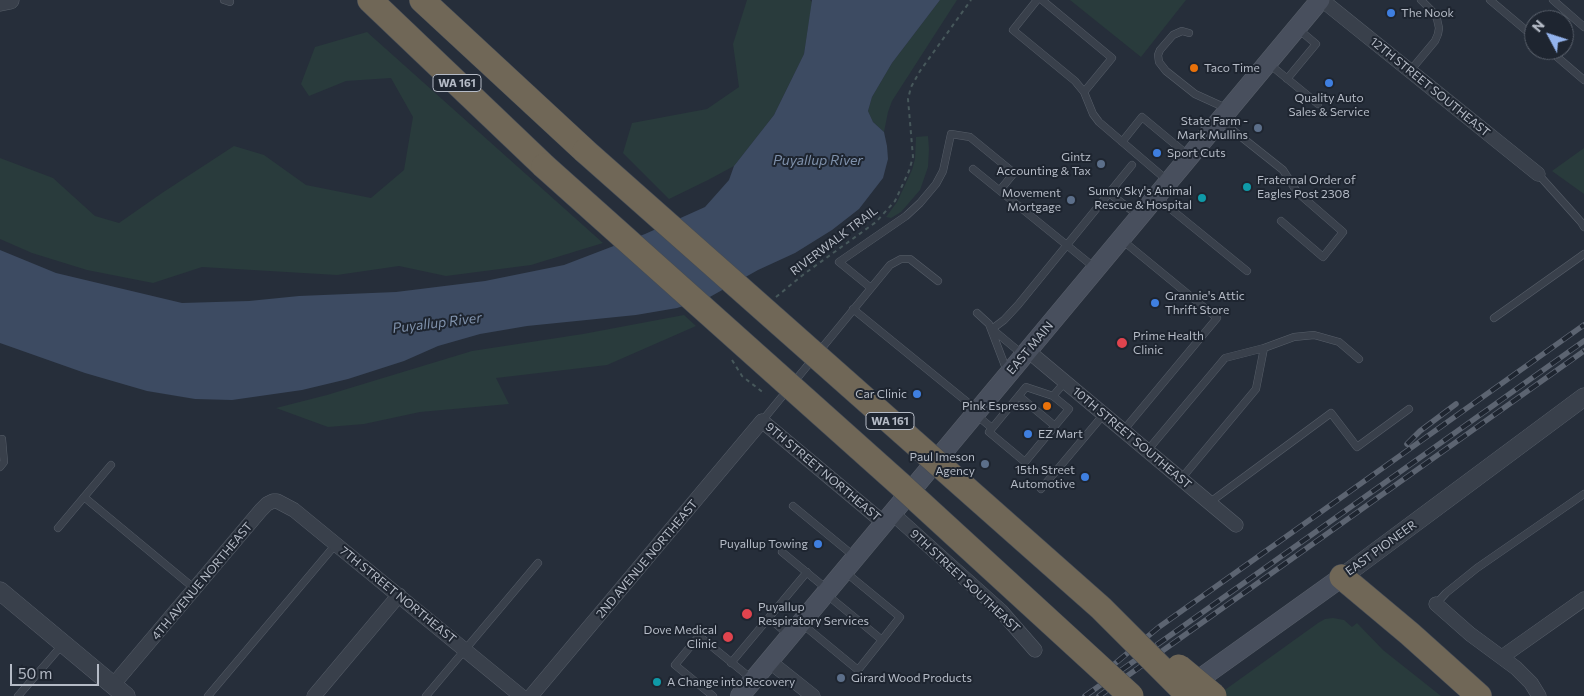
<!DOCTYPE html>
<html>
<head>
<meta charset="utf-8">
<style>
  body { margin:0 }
  #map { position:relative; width:1584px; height:696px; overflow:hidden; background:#262e3a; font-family:Commissioner,sans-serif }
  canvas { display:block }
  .north { position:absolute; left:1524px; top:10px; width:50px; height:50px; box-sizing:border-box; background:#1e2530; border:1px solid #5a616c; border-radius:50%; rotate:310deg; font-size:14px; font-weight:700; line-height:20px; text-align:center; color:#b5bbc6 }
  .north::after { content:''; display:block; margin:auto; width:18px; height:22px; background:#93b3ed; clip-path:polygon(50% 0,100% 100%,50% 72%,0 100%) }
  .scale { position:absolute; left:10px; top:664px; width:89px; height:22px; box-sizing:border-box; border:2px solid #b5bbc6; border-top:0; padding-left:6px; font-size:15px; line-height:18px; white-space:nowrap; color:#b5bbc6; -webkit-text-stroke:4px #1e2530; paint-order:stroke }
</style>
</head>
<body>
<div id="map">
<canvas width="1584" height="696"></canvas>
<div class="north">N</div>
<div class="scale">50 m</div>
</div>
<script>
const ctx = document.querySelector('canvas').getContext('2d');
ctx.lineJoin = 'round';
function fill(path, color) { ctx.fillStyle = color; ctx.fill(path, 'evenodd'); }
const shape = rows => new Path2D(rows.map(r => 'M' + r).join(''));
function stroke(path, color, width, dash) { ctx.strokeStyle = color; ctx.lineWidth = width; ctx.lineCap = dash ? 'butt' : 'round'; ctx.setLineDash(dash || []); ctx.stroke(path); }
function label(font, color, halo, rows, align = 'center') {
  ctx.font = font + ' Commissioner,sans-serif'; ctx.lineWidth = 4; ctx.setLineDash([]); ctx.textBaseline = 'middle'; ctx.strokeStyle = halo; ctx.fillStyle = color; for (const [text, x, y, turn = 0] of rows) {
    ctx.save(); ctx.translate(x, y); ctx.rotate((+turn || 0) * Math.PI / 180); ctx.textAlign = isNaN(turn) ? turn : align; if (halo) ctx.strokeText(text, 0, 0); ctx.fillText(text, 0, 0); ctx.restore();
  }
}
fill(shape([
  [747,0,810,0,812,2,804,54,774,115,734,166,708,180,669,199,623,153,632,123,707,109,739,87,733,44],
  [940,0,957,0,892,101,888,112,884,132,873,122,868,111,872,97,892,63],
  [1070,0,1186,0,1141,57],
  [367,32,603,243,531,265,446,276,399,266,337,275,202,267,153,283,87,270,32,253,0,239,0,158,53,178,95,216,119,223,162,193,234,146,264,155,306,185,371,198,404,170,413,117,391,78,346,81,309,96,301,84,315,47],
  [928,136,929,149,928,167,920,190,901,212,891,218,886,217,897,202,912,170,915,159,916,137],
  [1584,148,1584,194,1552,171],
  [684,315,696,326,607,365,496,378,509,404,420,412,364,424,328,427,276,408,327,395,472,351,583,334],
  [1333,618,1344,620,1352,627,1357,623,1383,650,1441,696,1227,696,1222,692,1318,623,1325,619]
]), '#293b3c');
fill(shape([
  [812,0,940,0,892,63,872,97,868,111,873,122,884,132,887,146,888,159,883,178,859,209,832,230,795,253,758,270,708,298,677,308,636,315,527,326,480,334,438,346,404,361,348,379,302,390,232,400,195,399,147,391,85,373,0,343,0,250,56,273,182,303,249,301,299,296,396,292,485,281,564,265,645,234,705,207,729,180,734,166,774,115,804,54]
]), '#3d4b62');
const service = shape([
  [224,0,230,2],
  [1037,0,1013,30,1075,81,1084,92,1093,114,1099,122,1168,181],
  [1042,0,1112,58,1084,92],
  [1490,0,1534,37],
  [1553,0,1584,27],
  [1189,33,1182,31,1173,35,1160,50,1158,55,1159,62,1166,71,1195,94,1228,109],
  [1549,50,1584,80],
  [1268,63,1318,104],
  [1410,71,1435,41,1438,34,1439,28,1437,19,1434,13,1421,0],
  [1287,79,1316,44,1297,28],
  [1220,120,1283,170,1297,192,1343,232,1323,257,1281,221],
  [1122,142,1142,117,1189,156],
  [973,169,1095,268],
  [1538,174,1581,222,1584,227],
  [1109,193,1139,216],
  [1156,197,1247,271],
  [1122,240,1217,318,1123,431],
  [871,288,839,262,906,216,920,203,936,184,943,171,951,134,970,137,1014,173,1000,190],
  [853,309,977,410],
  [977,313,989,324,1007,371],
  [1494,318,1584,254],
  [992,329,1004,320,1018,305,1132,165],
  [992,329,1022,354],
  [1019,396,1055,426],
  [1053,396,1069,409,1025,462,989,432,1026,387,1053,396,1065,382],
  [975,414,992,428],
  [762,421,890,265,901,259,910,259,938,281],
  [1147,451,1225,358,1264,348,1294,337,1314,335,1339,342,1359,359],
  [0,467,4,462,2,439],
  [1181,479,1256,389,1264,348],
  [1041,489,1104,414],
  [84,497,195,589],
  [1209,503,1331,413,1357,447,1409,409],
  [793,506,855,557],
  [58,528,111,465],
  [782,552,828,590],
  [826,594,882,640,900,617,844,571],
  [1436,604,1446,593,1477,568,1584,494],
  [769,618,790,636],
  [801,623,858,670,882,640],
  [731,663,807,572],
  [18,696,63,644],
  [208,696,336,544],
  [426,696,538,563],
  [713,696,675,665,699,636,753,680]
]);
const minor = shape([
  [1322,0,1538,174],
  [1027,350,1236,525],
  [892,513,1001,611,1035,650],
  [1436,604,1470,634,1516,668,1531,683,1539,696],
  [1502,657,1584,599],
  [769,661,813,696],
  [113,685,261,510,267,504,273,501,277,501,294,510,521,696],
  [314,696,399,595],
  [531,696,762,421,884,523]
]);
const tertiary = shape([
  [0,2,10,0],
  [1342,577,1584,397],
  [0,591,126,696]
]);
const secondary = shape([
  [1187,688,1342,577],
  [740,696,1320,0]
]);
const motorway = shape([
  [370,0,544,166],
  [422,0,585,151],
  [1342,577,1410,634,1479,696]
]);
stroke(service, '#575e69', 8);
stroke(minor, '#575e69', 15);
stroke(tertiary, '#575e69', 19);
stroke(secondary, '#575e69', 20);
stroke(motorway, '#444b56', 26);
stroke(shape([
  [776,297,804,274,876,222,895,201,909,171,913,157,908,99,911,87,920,71,971,0],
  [732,360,742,376,765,394]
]), '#47585b', 2, [4, 4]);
stroke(service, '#39404b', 7);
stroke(minor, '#39404b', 14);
stroke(tertiary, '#39404b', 18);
stroke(secondary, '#484f5d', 19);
stroke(motorway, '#706757', 25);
const rail = shape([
  [1407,444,1420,431,1456,404],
  [1100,676,1159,627,1584,325],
  [1085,696,1584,341],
  [1099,696,1584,351]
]);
stroke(rail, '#5c6471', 5.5);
stroke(rail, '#1e2530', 4, [11]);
const motorwayBridge = shape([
  [585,151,1101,608,1189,696],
  [544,166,903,487,1131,696],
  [1179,667,1214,696]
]);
stroke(motorwayBridge, '#444b56', 26, []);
stroke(motorwayBridge, '#706757', 25);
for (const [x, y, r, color] of [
  [1391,13,5,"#3f7fe0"],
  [1194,68,5,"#e8710a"],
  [1329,83,5,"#3f7fe0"],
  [1258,128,5,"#5c6f8a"],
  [1157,153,5,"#3f7fe0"],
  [1101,164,5,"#5c6f8a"],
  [1247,187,5,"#0f9aa8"],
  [1202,198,5,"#0f9aa8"],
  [1071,200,5,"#5c6f8a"],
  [1155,303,5,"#3f7fe0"],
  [1122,343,6,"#e0444e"],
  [917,394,5,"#3f7fe0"],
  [1047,406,5,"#e8710a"],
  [1028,434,5,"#3f7fe0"],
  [985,464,5,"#5c6f8a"],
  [1085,477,5,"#3f7fe0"],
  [818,544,5,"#3f7fe0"],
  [747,614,6,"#e0444e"],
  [728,637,6,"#e0444e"],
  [841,678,5,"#5c6f8a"],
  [657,682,5,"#0f9aa8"]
]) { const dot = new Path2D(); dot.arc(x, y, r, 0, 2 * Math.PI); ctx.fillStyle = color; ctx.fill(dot); stroke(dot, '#1e2530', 2); }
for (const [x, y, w] of [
  [457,83,48],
  [890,421,48]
]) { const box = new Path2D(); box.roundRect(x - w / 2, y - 8.5, w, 17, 4); ctx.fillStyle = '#1e2530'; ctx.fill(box); stroke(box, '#b5bbc6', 1); }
label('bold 11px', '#b5bbc6', null, [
  ["WA 161",457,83],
  ["WA 161",890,421]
]);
label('12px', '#b5bbc6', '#1e2530', [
  ["The Nook",1401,13],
  ["Taco Time",1204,68],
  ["Quality Auto",1329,98,"center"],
  ["Sales & Service",1329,112,"center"],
  ["State Farm -",1248,121,"right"],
  ["Mark Mullins",1248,135,"right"],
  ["Sport Cuts",1167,153],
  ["Gintz",1091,157,"right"],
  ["Accounting & Tax",1091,171,"right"],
  ["Fraternal Order of",1257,180],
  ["Eagles Post 2308",1257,194],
  ["Sunny Sky's Animal",1192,191,"right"],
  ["Rescue & Hospital",1192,205,"right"],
  ["Movement",1061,193,"right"],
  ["Mortgage",1061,207,"right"],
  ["Grannie's Attic",1165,296],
  ["Thrift Store",1165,310],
  ["Prime Health",1133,336],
  ["Clinic",1133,350],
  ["Car Clinic",907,394,"right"],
  ["Pink Espresso",1037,406,"right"],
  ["EZ Mart",1038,434],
  ["Paul Imeson",975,457,"right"],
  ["Agency",975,471,"right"],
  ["15th Street",1075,470,"right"],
  ["Automotive",1075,484,"right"],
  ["Puyallup Towing",808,544,"right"],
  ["Puyallup",758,607],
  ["Respiratory Services",758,621],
  ["Dove Medical",717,630,"right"],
  ["Clinic",717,644,"right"],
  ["Girard Wood Products",851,678],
  ["A Change into Recovery",667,682]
], 'left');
label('12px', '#b5bbc6', '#1e2530', [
  ["12TH STREET SOUTHEAST",1430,87,39],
  ["RIVERWALK TRAIL",834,241,-37],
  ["EAST MAIN",1030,348,-50],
  ["10TH STREET SOUTHEAST",1132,438,40],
  ["9TH STREET NORTHEAST",823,472,40],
  ["EAST PIONEER",1381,548,-36],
  ["2ND AVENUE NORTHEAST",647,559,-50],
  ["4TH AVENUE NORTHEAST",202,581,-50],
  ["9TH STREET SOUTHEAST",965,581,43],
  ["7TH STREET NORTHEAST",398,595,39]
]);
label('italic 14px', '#7f91ab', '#1e2530', [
  ["Puyallup River",818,160],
  ["Puyallup River",437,323,-7]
]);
</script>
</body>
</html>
